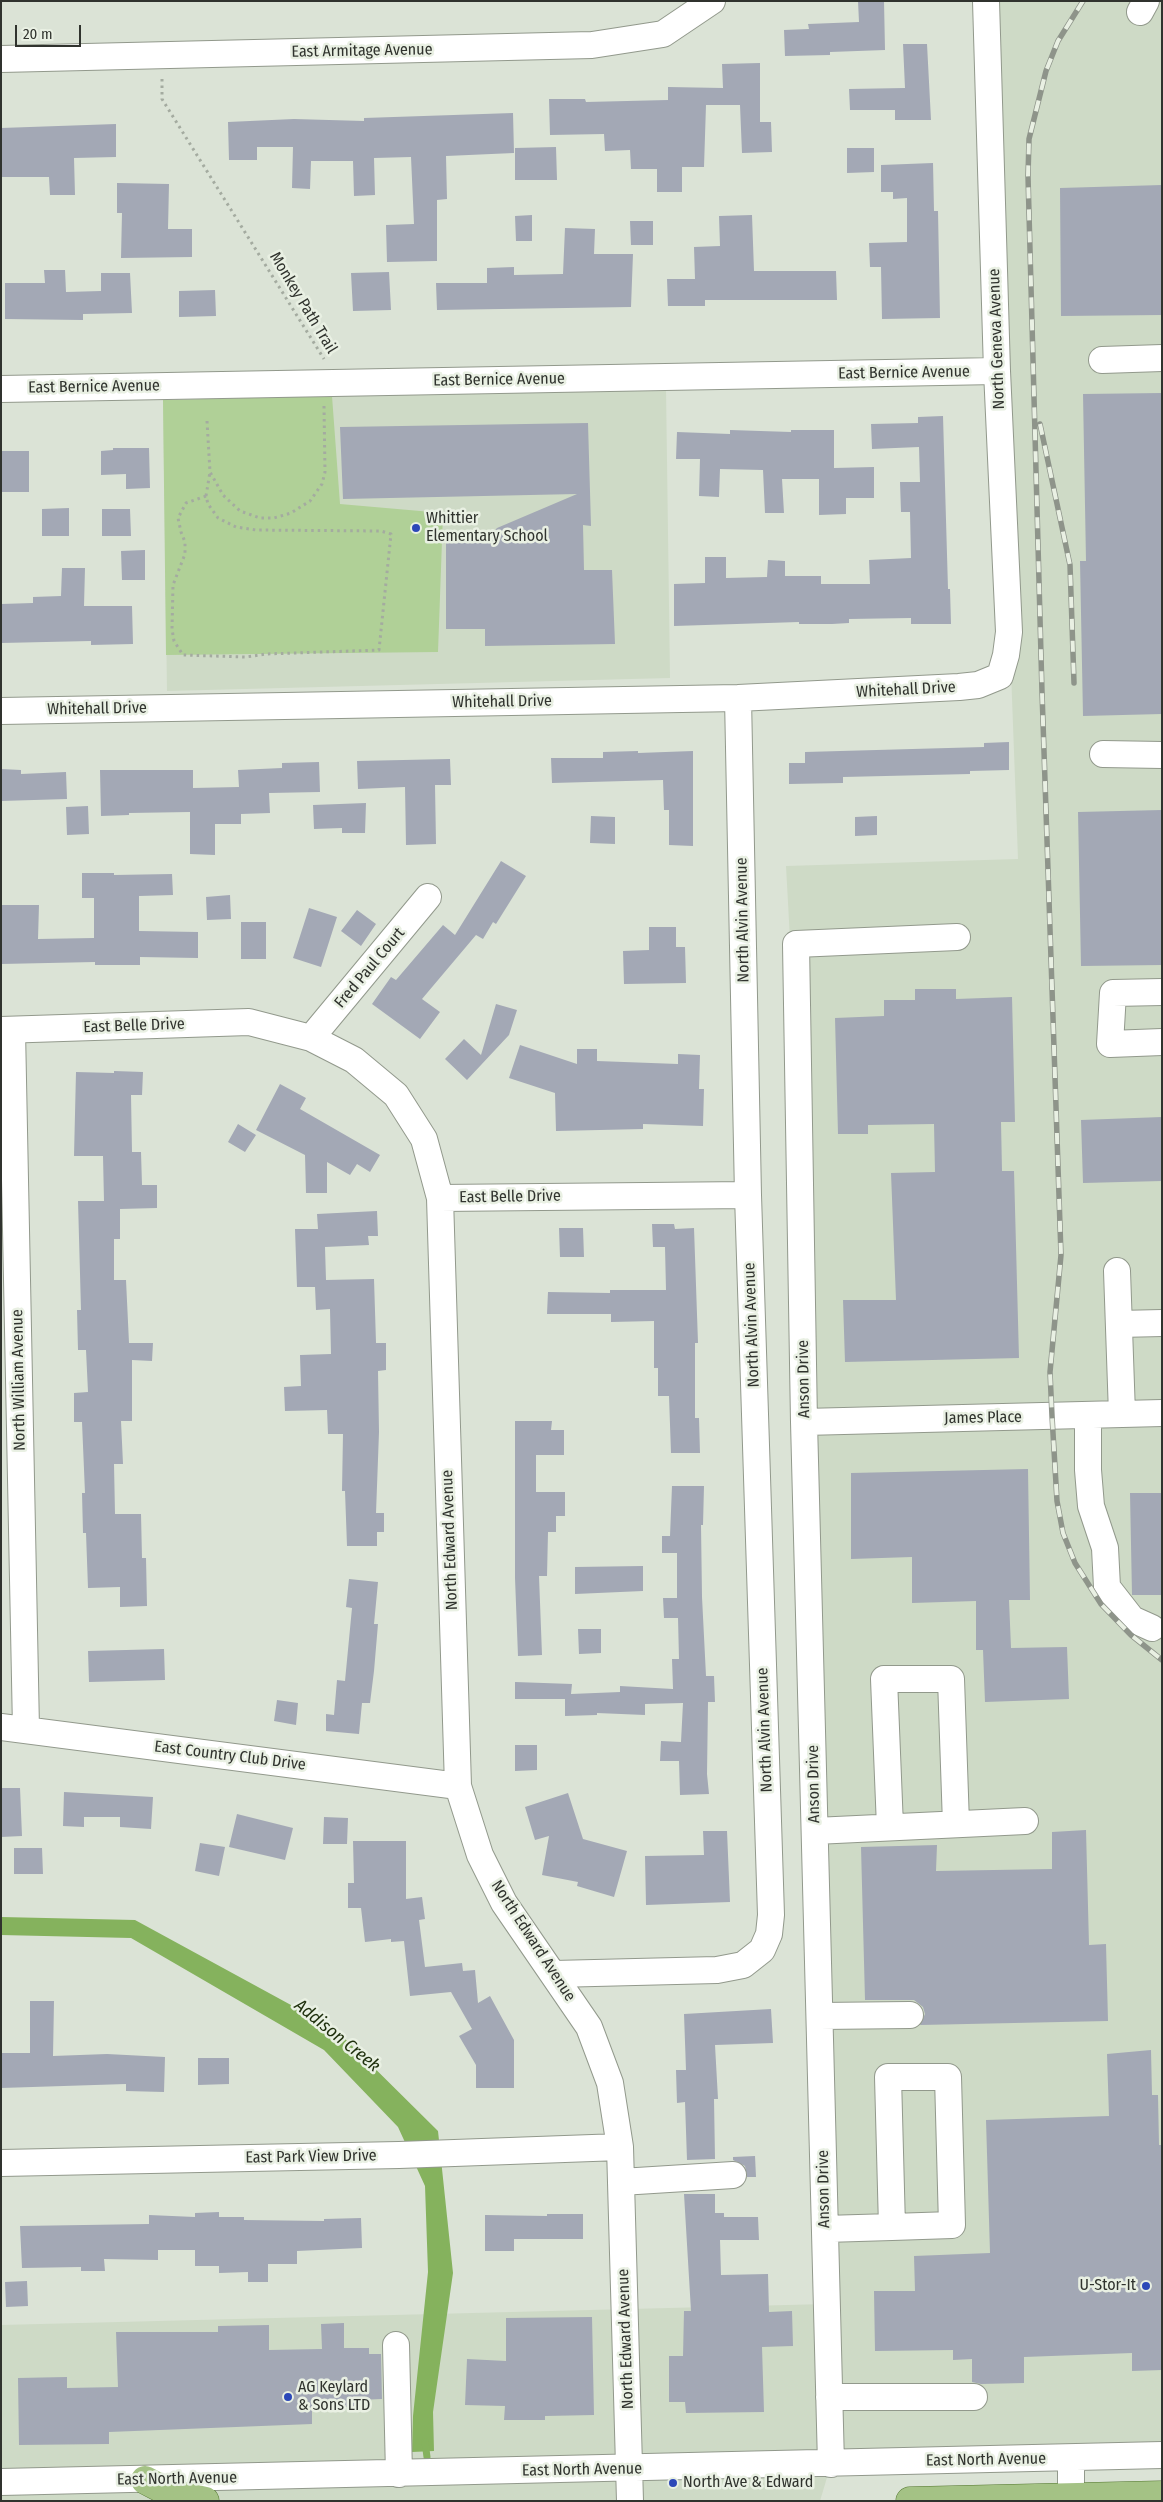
<!DOCTYPE html>
<html>
<head>
<meta charset="utf-8">
<style>
  body { margin:0 }
  #map { position:relative; width:1163px; height:2502px; overflow:hidden; background:#dbe3d6; font-family:"Fira Sans Condensed",sans-serif }
  canvas { display:block }
  .frame { position:absolute; inset:0; border:2px solid #30332e; pointer-events:none }
  .scale { position:absolute; left:15px; top:25px; width:66px; height:22px; box-sizing:border-box; border:2px solid #30332e; border-top:0; padding-left:6px; font-size:15px; line-height:18px; white-space:nowrap; color:#30332e; -webkit-text-stroke:4px #e9f0e3; paint-order:stroke }
</style>
</head>
<body>
<div id="map">
<canvas width="1163" height="2502"></canvas>
<div class="frame"></div>
<div class="scale">20 m</div>
</div>
<script>
const ctx = document.querySelector('canvas').getContext('2d');
ctx.lineJoin = 'round';
function fill(path, color) { ctx.fillStyle = color; ctx.fill(path, 'evenodd'); }
const shape = rows => new Path2D(rows.map(r => 'M' + r).join(''));
function stroke(path, color, width, dash) { ctx.strokeStyle = color; ctx.lineWidth = width; ctx.lineCap = dash ? 'butt' : 'round'; ctx.setLineDash(dash || []); ctx.stroke(path); }
function label(font, color, halo, rows, align = 'center') {
  ctx.font = font + ' "Fira Sans Condensed",sans-serif'; ctx.lineWidth = 5; ctx.setLineDash([]); ctx.textBaseline = 'middle'; ctx.strokeStyle = halo; ctx.fillStyle = color; for (const [text, x, y, turn = 0] of rows) {
    ctx.save(); ctx.translate(x, y); ctx.rotate((+turn || 0) * Math.PI / 180); ctx.textAlign = isNaN(turn) ? turn : align; if (halo) ctx.strokeText(text, 0, 0); ctx.fillText(text, 0, 0); ctx.restore();
  }
}
fill(shape([
  [986,1,1162,1,1162,2455,831,2464,820,2501,1,2501,1,2325,826,2304,799,1104,786,866,1018,859],
  [666,388,670,678,167,691,163,400]
]), '#cedac6');
fill(shape([
  [332,396,340,504,443,513,438,652,166,655,163,400]
]), '#b0d097');
fill(shape([
  [1,1917,135,1920,335,2029,438,2131,453,2273,433,2412,434,2451,412,2452,413,2416,428,2272,425,2186,398,2127,324,2050,131,1938,1,1935]
]), '#85b25d');
stroke(shape([
  [425,2442,427,2457]
]), '#85b25d', 7);
fill(shape([
  [858,1,884,1,885,50,830,52,830,55,785,56,784,30,809,29,808,24,859,22],
  [903,44,927,44,931,120,895,120,895,110,850,110,849,89,905,88],
  [760,63,760,122,771,122,772,152,742,153,740,105,706,105,704,167,682,167,682,192,657,192,657,169,631,169,630,150,605,151,604,134,550,135,549,99,585,99,586,102,668,100,668,87,723,88,722,64],
  [513,113,514,153,446,156,447,199,437,200,437,261,387,262,386,225,414,224,411,157,374,158,375,195,354,196,353,161,311,161,310,189,292,188,293,147,257,147,257,160,229,160,228,122,294,119,364,121,364,118],
  [116,124,116,157,74,158,75,195,50,195,49,177,1,177,1,128],
  [556,147,557,180,515,180,515,148],
  [847,148,874,148,874,172,847,173],
  [933,163,934,211,938,211,940,318,882,319,881,267,870,267,869,243,907,242,907,198,893,199,893,192,881,192,881,165],
  [117,183,169,184,168,229,192,229,192,257,121,258,122,213,117,213],
  [1162,185,1162,315,1061,316,1060,188],
  [532,215,532,241,516,241,515,216],
  [752,215,754,271,836,271,837,300,705,300,705,306,668,306,667,279,695,279,694,247,720,246,719,216],
  [630,221,653,221,653,245,631,245],
  [565,228,595,229,594,254,633,254,631,307,437,310,436,283,487,283,487,268,514,267,514,275,563,274],
  [44,270,65,270,66,292,101,291,101,273,130,273,132,313,83,314,83,320,5,319,5,283,45,283],
  [389,272,391,310,353,311,351,273],
  [215,290,216,316,179,317,179,291],
  [1162,393,1162,714,1083,716,1080,561,1086,561,1083,394],
  [943,416,948,589,950,589,951,624,911,624,911,618,849,619,849,623,832,624,799,624,799,622,674,626,674,584,705,583,705,557,726,557,726,578,767,577,768,560,785,561,785,576,821,576,821,584,870,584,869,560,911,558,910,512,901,512,900,482,920,482,919,447,872,449,871,424,918,423,918,417],
  [588,423,591,526,583,525,584,570,612,570,615,644,485,646,485,629,446,629,446,541,487,540,497,528,577,494,343,499,340,427],
  [730,430,791,432,791,430,834,430,834,468,874,467,874,498,846,498,846,514,819,515,819,479,782,479,784,513,765,513,763,470,720,469,719,497,699,496,700,459,676,459,677,432,730,434],
  [113,448,149,448,150,488,126,489,126,474,101,475,101,451,113,450],
  [1,451,29,451,29,492,1,492],
  [69,508,69,536,42,536,42,509],
  [102,509,130,509,131,536,102,536],
  [145,550,145,580,122,580,121,551],
  [62,568,85,568,84,606,132,606,133,644,91,645,91,641,1,643,1,604,33,603,33,597,61,596],
  [1009,742,1009,770,970,771,970,774,843,777,843,783,789,784,789,763,805,763,805,752,984,747,984,743],
  [638,751,638,753,693,751,693,846,669,845,669,810,664,810,663,780,552,783,551,758,603,758,603,752],
  [450,759,451,785,435,785,436,844,406,845,405,787,358,789,357,761],
  [319,762,320,792,269,793,270,813,241,814,241,824,215,824,215,855,190,854,190,812,129,813,129,815,101,816,100,770,193,770,193,788,239,787,238,770,282,768,282,763],
  [1,769,21,770,21,774,66,772,67,799,1,801],
  [366,803,365,833,342,833,342,828,314,829,313,805],
  [88,806,89,834,67,835,66,807],
  [1162,810,1162,965,1081,966,1078,812],
  [591,816,615,817,615,844,590,843],
  [877,816,877,835,855,836,855,817],
  [501,861,526,876,496,924,493,922,483,939,476,935,422,999,440,1012,420,1039,372,1004,391,977,396,980,443,925,455,935],
  [82,873,114,873,114,875,172,874,173,895,139,896,139,931,198,932,198,958,140,957,140,965,95,965,95,962,1,964,1,905,39,905,38,939,94,938,94,898,82,898],
  [230,895,231,919,207,920,206,897],
  [309,908,337,917,321,967,293,958],
  [357,910,376,924,361,946,341,931],
  [241,922,266,922,266,959,241,959],
  [649,927,676,927,676,947,685,947,686,983,624,984,623,951,649,950],
  [915,989,956,989,956,999,1012,997,1015,1122,1001,1122,1002,1171,1014,1171,1019,1358,845,1362,843,1300,896,1300,891,1173,935,1172,934,1124,868,1125,868,1134,838,1134,835,1018,884,1016,884,1000,915,1000],
  [496,1004,517,1010,509,1035,467,1080,445,1059,464,1039,481,1055],
  [520,1045,577,1064,577,1049,597,1049,597,1061,678,1064,678,1054,700,1055,699,1089,704,1089,703,1126,643,1124,643,1129,556,1131,555,1093,509,1078],
  [114,1071,143,1072,142,1095,131,1095,132,1152,141,1152,142,1185,157,1185,157,1208,120,1209,120,1239,114,1239,114,1280,126,1280,129,1343,153,1343,152,1361,132,1360,132,1421,121,1421,123,1464,114,1464,115,1514,141,1514,142,1558,146,1558,147,1606,120,1607,120,1587,88,1588,86,1533,83,1533,82,1493,85,1493,82,1422,74,1422,74,1393,88,1392,86,1350,78,1350,77,1310,81,1310,78,1201,104,1201,103,1156,74,1156,76,1072,114,1073],
  [280,1084,306,1098,300,1109,380,1155,370,1172,357,1164,350,1175,327,1162,327,1193,306,1193,305,1155,256,1130],
  [1162,1117,1162,1181,1083,1183,1081,1120],
  [238,1124,256,1135,245,1152,228,1142],
  [377,1211,378,1236,368,1236,369,1245,325,1247,326,1280,374,1279,376,1343,386,1343,386,1370,378,1371,379,1432,376,1513,384,1513,384,1532,377,1532,377,1546,347,1546,345,1491,342,1491,343,1434,328,1434,327,1410,285,1411,284,1387,301,1386,300,1355,331,1354,330,1309,316,1310,315,1287,297,1287,295,1229,318,1229,317,1214],
  [652,1224,674,1224,675,1229,694,1228,698,1343,695,1343,695,1418,699,1418,700,1453,671,1453,669,1396,658,1396,658,1368,654,1368,654,1321,611,1322,611,1314,547,1314,548,1292,610,1293,610,1290,666,1290,665,1247,653,1247],
  [559,1228,583,1228,584,1257,560,1257],
  [515,1421,552,1421,551,1430,564,1430,564,1455,536,1455,536,1492,565,1492,565,1516,556,1516,556,1532,548,1532,547,1576,539,1576,542,1655,518,1656,515,1578],
  [1028,1469,1030,1600,1009,1600,1011,1648,1067,1647,1069,1699,985,1702,983,1650,976,1650,976,1601,912,1603,912,1557,851,1559,851,1473],
  [672,1486,704,1486,703,1525,701,1525,702,1597,706,1676,714,1676,715,1702,708,1702,707,1774,709,1794,680,1795,679,1761,660,1761,661,1741,681,1742,683,1703,645,1704,645,1715,597,1713,597,1715,565,1716,565,1699,515,1699,515,1682,572,1684,571,1694,620,1692,620,1686,673,1689,672,1659,679,1659,678,1618,664,1618,663,1598,677,1598,677,1553,662,1553,662,1536,670,1536],
  [1130,1493,1162,1493,1162,1595,1132,1595],
  [643,1566,643,1591,575,1594,575,1567],
  [349,1579,378,1582,374,1624,378,1624,374,1671,370,1703,362,1703,359,1734,326,1731,326,1714,334,1715,337,1680,345,1681,352,1608,346,1607],
  [578,1629,601,1629,601,1653,579,1654],
  [164,1649,165,1680,89,1682,88,1651],
  [277,1700,298,1703,296,1725,274,1721],
  [515,1745,537,1745,537,1770,515,1771],
  [1,1788,20,1788,22,1836,1,1837],
  [64,1792,153,1797,151,1829,120,1827,120,1817,84,1817,84,1827,63,1826],
  [568,1793,583,1839,627,1851,614,1897,577,1886,578,1882,542,1875,549,1836,535,1840,525,1807],
  [237,1814,293,1828,285,1860,229,1847],
  [324,1817,348,1818,347,1844,323,1844],
  [1086,1830,1089,1945,1106,1944,1108,2021,920,2025,925,2014,923,2007,914,2000,865,2000,861,1847,937,1845,936,1871,1052,1869,1052,1832],
  [703,1831,727,1831,730,1902,646,1905,645,1856,704,1855],
  [353,1841,406,1841,406,1899,422,1897,425,1919,419,1920,425,1967,462,1963,463,1971,475,1970,478,2003,490,1996,514,2040,514,2088,476,2088,476,2065,459,2036,472,2029,451,1992,410,1996,404,1941,391,1942,391,1939,365,1942,361,1908,348,1908,348,1883,354,1883],
  [200,1843,225,1847,219,1876,195,1871],
  [14,1848,42,1848,43,1874,14,1874],
  [30,2001,54,2001,53,2056,107,2054,165,2057,164,2092,126,2091,126,2084,1,2088,1,2053,30,2053],
  [771,2009,773,2043,715,2045,718,2099,714,2099,715,2159,687,2160,685,2102,677,2103,676,2070,686,2070,684,2014],
  [1151,2050,1152,2095,1158,2095,1159,2145,1162,2145,1162,2370,1132,2371,1132,2353,1024,2357,1024,2383,981,2384,972,2382,972,2359,953,2360,953,2350,875,2351,874,2291,915,2291,914,2256,990,2253,986,2120,1109,2116,1107,2054],
  [198,2058,229,2058,229,2084,198,2085],
  [755,2156,756,2177,747,2177,745,2166,733,2160,733,2157],
  [684,2194,715,2194,715,2213,724,2213,724,2217,758,2217,759,2240,720,2240,721,2275,768,2274,769,2312,792,2311,793,2346,762,2347,764,2412,686,2413,685,2402,669,2402,669,2356,683,2356,684,2311,691,2311],
  [219,2212,219,2217,244,2217,244,2220,324,2221,324,2219,361,2218,362,2248,297,2251,297,2264,268,2264,268,2282,248,2282,248,2272,219,2273,219,2266,195,2266,195,2250,158,2250,158,2260,104,2259,105,2271,81,2271,81,2267,22,2268,20,2226,149,2224,149,2215,195,2217,195,2213],
  [547,2214,583,2214,583,2239,514,2239,514,2251,485,2251,485,2215,547,2216],
  [27,2281,28,2306,6,2307,5,2282],
  [592,2317,594,2415,545,2416,545,2420,504,2420,505,2406,465,2405,467,2359,506,2361,506,2318],
  [344,2323,344,2348,369,2348,369,2354,381,2354,382,2399,358,2400,358,2407,312,2407,312,2424,109,2432,109,2444,19,2445,18,2378,67,2377,67,2388,118,2387,116,2332,218,2332,218,2326,269,2325,269,2350,322,2349,321,2324]
]), '#a3a8b5');
const minor = shape([
  [1140,12,1146,1],
  [1,59,592,45,663,34,712,1],
  [1102,360,1162,358],
  [1,389,997,371],
  [1,711,738,698,959,687,978,685,1000,676,1006,655,1009,632,997,371,986,1],
  [1103,754,1162,755],
  [1162,992,1113,993,1110,1044,1162,1042],
  [1,1030,249,1022,311,1038,354,1060,396,1095,424,1139,440,1198,748,1195],
  [12,1030,26,1729],
  [311,1038,428,897],
  [440,1198,458,1786,480,1855,504,1903,589,2027,610,2083,620,2147,630,2501],
  [1117,1271,1122,1414],
  [1119,1324,1162,1323],
  [1088,1415,1088,1470,1091,1506,1105,1548,1107,1587,1132,1619,1152,1628],
  [804,1422,1162,1413],
  [1,1727,458,1786],
  [890,1827,884,1679,951,1679,956,1824],
  [815,1831,1025,1821],
  [554,1974,717,1970,743,1965,762,1950,769,1934,771,1915,748,1195,738,698],
  [820,2016,910,2015],
  [1,2163,399,2155,620,2147],
  [621,2182,733,2175],
  [825,2229,892,2227,952,2225,948,2077,888,2077,892,2227],
  [396,2345,399,2474],
  [829,2397,974,2397],
  [831,2464,804,1422,796,944,957,937],
  [1,2482,1162,2455],
  [1071,2501,1071,2458]
]);
const major = shape([
  [145,2480,170,2493,205,2501],
  [910,2501,1162,2495]
]);
stroke(minor, '#92998c', 28);
stroke(major, '#547631', 29);
stroke(shape([
  [162,79,162,99,324,359],
  [207,421,210,472,223,495,240,511,260,518,274,518,291,513,310,501,322,484,325,472,324,406],
  [206,496,186,503,178,518,181,532,185,542,185,554,173,585,172,629,174,641,183,655,246,657,266,654,379,650,391,534,381,531,256,530,236,527,218,518,208,504,206,496,210,472]
]), '#a4aba0', 3, [2.5, 4]);
stroke(minor, '#fff', 26);
stroke(major, '#a4c285', 28);
const rail = shape([
  [1083,1,1058,41,1046,71,1029,139,1028,176,1042,692,1061,1255,1050,1372,1052,1416,1057,1501,1063,1533,1075,1563,1101,1604,1131,1635,1162,1660],
  [1040,424,1070,565,1074,683]
]);
stroke(rail, '#8e948a', 5.5);
stroke(rail, '#e9f0e3', 4, [11]);
for (const [x, y, r, color] of [
  [416,528,5,"#2c48b8"],
  [1146,2286,5,"#2c48b8"],
  [288,2397,5,"#2c48b8"],
  [673,2483,5,"#2c48b8"]
]) { const dot = new Path2D(); dot.arc(x, y, r, 0, 2 * Math.PI); ctx.fillStyle = color; ctx.fill(dot); stroke(dot, '#e9f0e3', 2); }
label('16px', '#30332e', '#e9f0e3', [
  ["East Armitage Avenue",362,51,-1],
  ["Monkey Path Trail",303,303,59],
  ["North Geneva Avenue",997,339,-92],
  ["East Bernice Avenue",904,373,-1],
  ["East Bernice Avenue",499,380,-1],
  ["East Bernice Avenue",94,387,-1],
  ["Whitehall Drive",906,690,-3],
  ["Whitehall Drive",502,702,-1],
  ["Whitehall Drive",97,709,-1],
  ["North Alvin Avenue",743,920,-91],
  ["Fred Paul Court",370,968,-50],
  ["East Belle Drive",134,1026,-2],
  ["East Belle Drive",510,1197,-1],
  ["North Alvin Avenue",752,1325,-92],
  ["Anson Drive",804,1379,-91],
  ["North William Avenue",19,1380,-91],
  ["James Place",983,1418,-1],
  ["North Edward Avenue",450,1540,-92],
  ["North Alvin Avenue",765,1730,-92],
  ["East Country Club Drive",230,1756,7],
  ["Anson Drive",814,1784,-91],
  ["North Edward Avenue",533,1941,57],
  ["East Park View Drive",311,2157,-1],
  ["Anson Drive",824,2189,-91],
  ["North Edward Avenue",626,2339,-92],
  ["East North Avenue",986,2460,-1],
  ["East North Avenue",582,2470,-1],
  ["East North Avenue",177,2479,-1]
]);
label('16px', '#30332e', '#e9f0e3', [
  ["Whittier",426,519],
  ["Elementary School",426,537],
  ["U-Stor-It",1136,2286,"right"],
  ["AG Keylard",298,2388],
  ["& Sons LTD",298,2406],
  ["North Ave & Edward",683,2483]
], 'left');
label('italic 18px', '#1e2f0c', '#e9f0e3', [
  ["Addison Creek",337,2036,39]
]);
</script>
</body>
</html>
